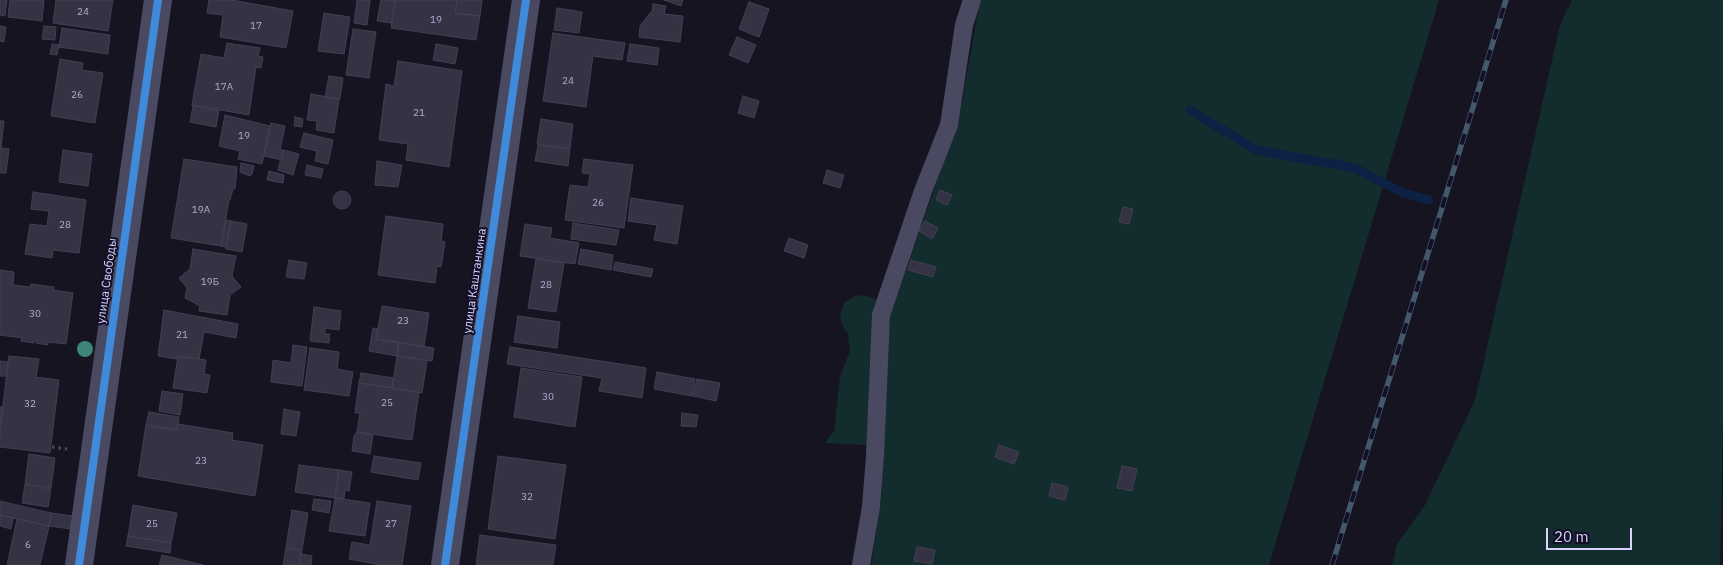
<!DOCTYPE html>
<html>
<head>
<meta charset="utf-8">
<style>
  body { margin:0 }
  #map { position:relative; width:1723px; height:565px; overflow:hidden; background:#161421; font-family:"IBM Plex Sans",sans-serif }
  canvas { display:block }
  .scale { position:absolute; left:1546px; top:528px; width:86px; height:22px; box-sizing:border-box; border:2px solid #d9d4ff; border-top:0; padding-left:6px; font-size:15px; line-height:18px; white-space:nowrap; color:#d9d4ff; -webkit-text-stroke:4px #130f26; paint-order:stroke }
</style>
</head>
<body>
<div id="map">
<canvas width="1723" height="565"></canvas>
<div class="scale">20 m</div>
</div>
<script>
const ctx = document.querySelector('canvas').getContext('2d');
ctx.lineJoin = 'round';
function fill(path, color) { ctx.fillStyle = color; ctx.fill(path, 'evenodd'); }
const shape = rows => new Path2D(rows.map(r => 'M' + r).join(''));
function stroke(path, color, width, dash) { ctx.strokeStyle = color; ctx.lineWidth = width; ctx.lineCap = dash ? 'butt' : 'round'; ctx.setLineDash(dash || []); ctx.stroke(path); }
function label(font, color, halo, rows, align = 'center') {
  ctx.font = font + ' "IBM Plex Sans",sans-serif'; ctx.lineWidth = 4; ctx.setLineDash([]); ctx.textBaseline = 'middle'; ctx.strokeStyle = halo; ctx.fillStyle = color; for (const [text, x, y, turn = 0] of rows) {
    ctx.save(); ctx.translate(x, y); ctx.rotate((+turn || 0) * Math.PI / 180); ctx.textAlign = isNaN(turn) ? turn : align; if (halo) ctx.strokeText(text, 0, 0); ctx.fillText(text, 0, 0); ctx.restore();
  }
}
fill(shape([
  [980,0,1439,0,1269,565,871,565,881,500,884,446,825,443,834,431,840,376,850,351,848,334,842,325,840,316,844,303,855,296,864,295,882,301,891,301,898,293,945,158,957,130],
  [1572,0,1723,0,1723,419,1720,565,1392,565,1397,544,1425,505,1475,400,1560,25]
]), '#132c2d');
stroke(shape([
  [1190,110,1256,150,1355,168,1403,193,1429,200]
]), '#0d2144', 9);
const building = shape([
  [0,0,7,0,5,16,0,15,0,0],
  [10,0,44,0,42,21,8,17,10,0],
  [56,0,113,0,108,31,53,23,56,0],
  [209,0,232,0,293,11,286,48,220,37,223,15,207,13,209,0],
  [357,0,370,0,367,25,354,23,357,0],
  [381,0,395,0,392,23,377,21,381,0],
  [395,0,457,0,455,13,480,16,476,40,391,28,395,0],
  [457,0,482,0,480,16,455,13,457,0],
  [664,0,683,0,681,6,664,0],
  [749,2,769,9,759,37,739,29,749,2],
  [653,4,666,6,664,14,683,16,680,42,639,37,640,26,650,13,652,12,653,4],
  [557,8,582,12,579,33,554,30,557,8],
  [324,13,350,17,344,54,318,51,324,13],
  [0,26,6,27,4,42,0,41,0,26],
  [44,26,56,27,55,40,42,39,44,26],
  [62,28,110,35,108,54,59,47,62,28],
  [353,29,376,32,369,78,346,75,353,29],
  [553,33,625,43,622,60,593,56,586,107,543,101,553,33],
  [737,37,756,45,748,63,729,55,737,37],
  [227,43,260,48,258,56,263,57,261,68,256,67,249,115,192,105,201,54,224,58,227,43],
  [52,44,59,45,57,55,50,54,52,44],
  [436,44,458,48,455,64,433,60,436,44],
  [630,44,659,48,657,65,627,61,630,44],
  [60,59,83,63,82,70,103,73,95,123,51,116,60,59],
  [398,61,462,71,449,167,406,160,408,144,379,140,386,84,394,86,398,61],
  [329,76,343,78,340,99,325,97,329,76],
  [311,94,339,99,334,133,316,130,317,121,307,120,311,94],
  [743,96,759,101,754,118,738,113,743,96],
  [193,106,219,110,216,127,190,122,193,106],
  [225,115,270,126,262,164,238,159,240,151,219,146,225,115],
  [295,117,303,119,302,127,294,126,295,117],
  [541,119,573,124,570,148,537,144,541,119],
  [0,121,4,121,1,148,9,149,6,173,0,173,0,121],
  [271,123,285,126,280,150,283,150,282,160,264,156,271,123],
  [304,133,333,140,328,164,315,161,317,151,300,147,304,133],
  [538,145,570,149,568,166,535,161,538,145],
  [63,150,92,154,88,186,59,182,63,150],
  [283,150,299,154,293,175,278,170,283,150],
  [184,159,237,167,235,189,233,189,230,200,229,200,221,246,171,238,184,159],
  [584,159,633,165,624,228,565,220,570,185,588,187,590,174,582,173,584,159],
  [377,161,402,165,398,187,375,185,377,161],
  [241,163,254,166,252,174,250,176,240,172,241,163],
  [307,165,323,169,321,178,305,175,307,165],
  [827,170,844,175,840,188,823,183,827,170],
  [269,171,284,175,283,183,267,180,269,171],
  [940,190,952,195,947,205,936,200,940,190],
  '333 200a9 9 0 1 1 18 0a9 9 0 1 1-18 0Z',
  [33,192,86,200,79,253,53,250,52,258,25,254,30,224,47,226,49,211,31,209,33,192],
  [631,198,683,206,677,244,654,240,657,225,628,221,631,198],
  [1123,207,1133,209,1129,224,1119,222,1123,207],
  [386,216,443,224,441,241,445,242,441,267,437,266,435,283,378,275,386,216],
  [226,220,231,221,226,247,221,246,226,220],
  [231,221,247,224,242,252,226,249,231,221],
  [925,221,938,228,932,239,919,231,925,221],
  [573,223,619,230,616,245,571,239,573,223],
  [525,224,552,228,550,238,579,243,575,264,520,256,525,224],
  [789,238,808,245,804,258,784,251,789,238],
  [193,249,236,256,232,276,241,287,230,295,227,315,199,311,200,306,185,298,187,288,179,278,190,269,193,249],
  [581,249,613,255,611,270,578,264,581,249],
  [536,259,564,263,556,312,528,308,536,259],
  [289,260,307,263,304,279,286,277,289,260],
  [911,260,936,267,933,277,908,270,911,260],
  [615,262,653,269,651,277,613,270,615,262],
  [0,270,14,272,13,285,30,287,31,284,54,287,53,290,73,293,66,344,48,342,48,345,36,343,36,340,34,340,34,343,21,341,22,338,0,335,0,270],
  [382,306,429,313,424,346,376,339,382,306],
  [314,307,341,311,339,330,325,328,325,334,330,334,329,343,310,341,314,307],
  [164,310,238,324,236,338,204,332,199,359,178,356,177,359,158,356,164,310],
  [518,316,560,322,557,348,514,342,518,316],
  [373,328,378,329,376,339,399,343,397,356,369,351,373,328],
  [399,343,434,348,432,361,397,356,399,343],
  [293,345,307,347,302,386,271,382,273,360,291,363,293,345],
  [510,347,646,368,642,398,599,391,602,378,507,364,510,347],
  [310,348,339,352,337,369,353,372,349,396,304,390,310,348],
  [9,356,39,359,36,377,59,380,50,453,0,447,0,428,9,356],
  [178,356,206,360,204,374,210,375,207,393,173,388,178,356],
  [397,356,427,361,422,393,392,388,397,356],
  [0,361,8,362,6,376,0,376,0,361],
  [521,368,582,377,575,427,514,417,521,368],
  [657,372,695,379,692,396,654,389,657,372],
  [361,373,394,378,392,388,359,383,361,373],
  [697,379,720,383,716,401,693,396,697,379],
  [359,383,419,392,412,440,357,432,360,413,355,413,359,383],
  [162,391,183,394,180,415,159,411,162,391],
  [0,407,3,407,1,422,0,422,0,407],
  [284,409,300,412,296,436,281,434,284,409],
  [149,412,179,417,177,430,146,425,149,412],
  [682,413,698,415,696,427,681,426,682,413],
  [178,424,233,433,232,440,263,445,255,496,138,476,146,425,177,430,178,424],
  [357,432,373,435,370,454,352,451,354,436,357,432],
  [999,445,1019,452,1014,464,995,457,999,445],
  [29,454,55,458,51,488,25,484,29,454],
  [374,456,421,463,418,480,371,472,374,456],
  [498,456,566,465,555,539,488,529,498,456],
  [299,465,339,470,335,498,295,492,299,465],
  [1122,466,1137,469,1132,491,1117,488,1122,466],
  [339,470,352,472,349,491,345,490,344,499,335,498,339,470],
  [1052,483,1068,487,1065,500,1049,496,1052,483],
  [25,485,51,489,48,507,22,503,25,485],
  [335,498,370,503,365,536,329,531,335,498],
  [314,499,331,501,329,513,312,510,314,499],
  [0,501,51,513,49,526,0,515,0,501],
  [377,501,411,506,402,565,381,565,349,559,352,542,370,545,377,501],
  [133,505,177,513,171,543,128,536,133,505],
  [292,510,308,513,302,550,286,547,292,510],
  [51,513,73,516,71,529,49,526,51,513],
  [0,515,13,518,11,529,0,526,0,515],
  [17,519,49,526,40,565,7,565,17,519],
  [480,535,556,545,553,565,476,565,480,535],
  [128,536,171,543,170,553,126,546,128,536],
  [917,547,935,550,932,564,914,561,917,547],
  [286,548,302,551,299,565,283,565,286,548],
  [301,554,312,556,311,565,300,565,301,554],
  [162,555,203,565,159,565,162,555]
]);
fill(building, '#343243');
stroke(building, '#433f54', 1);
stroke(shape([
  [52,447,67,449]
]), '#44505f', 3, [2.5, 4]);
stroke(shape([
  [861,565,871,507,875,456,881,315,923,191,949,125,964,25,972,0]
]), '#4a4962', 18);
stroke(shape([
  [79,565,158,0],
  [445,565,526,0]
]), '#4a4962', 28);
const rail = shape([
  [1332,565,1506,0]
]);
stroke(rail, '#43596b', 5.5);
stroke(rail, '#130f26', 4, [11]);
stroke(shape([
  [79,565,158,0],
  [445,565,526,0]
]), '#408adc', 8);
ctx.fillStyle = '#3e8478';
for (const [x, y] of [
  [85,349]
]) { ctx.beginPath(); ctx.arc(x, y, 8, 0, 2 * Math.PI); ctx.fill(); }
label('10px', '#b0acd0', null, [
  ["24",83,12],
  ["19",436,20],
  ["17",256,26],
  ["24",568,81],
  ["17А",224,87],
  ["26",77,95],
  ["21",419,113],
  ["19",244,136],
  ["26",598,203],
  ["19А",201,210],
  ["28",65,225],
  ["19Б",210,282],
  ["28",546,285],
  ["30",35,314],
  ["23",403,321],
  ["21",182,335],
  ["30",548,397],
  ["25",387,403],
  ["32",30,404],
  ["23",201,461],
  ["32",527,497],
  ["25",152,524],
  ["27",391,524],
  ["6",28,545]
]);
label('12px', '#d9d4ff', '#130f26', [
  ["улица Свободы",107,281,-82],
  ["улица Каштанкина",475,281,-82]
]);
</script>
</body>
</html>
